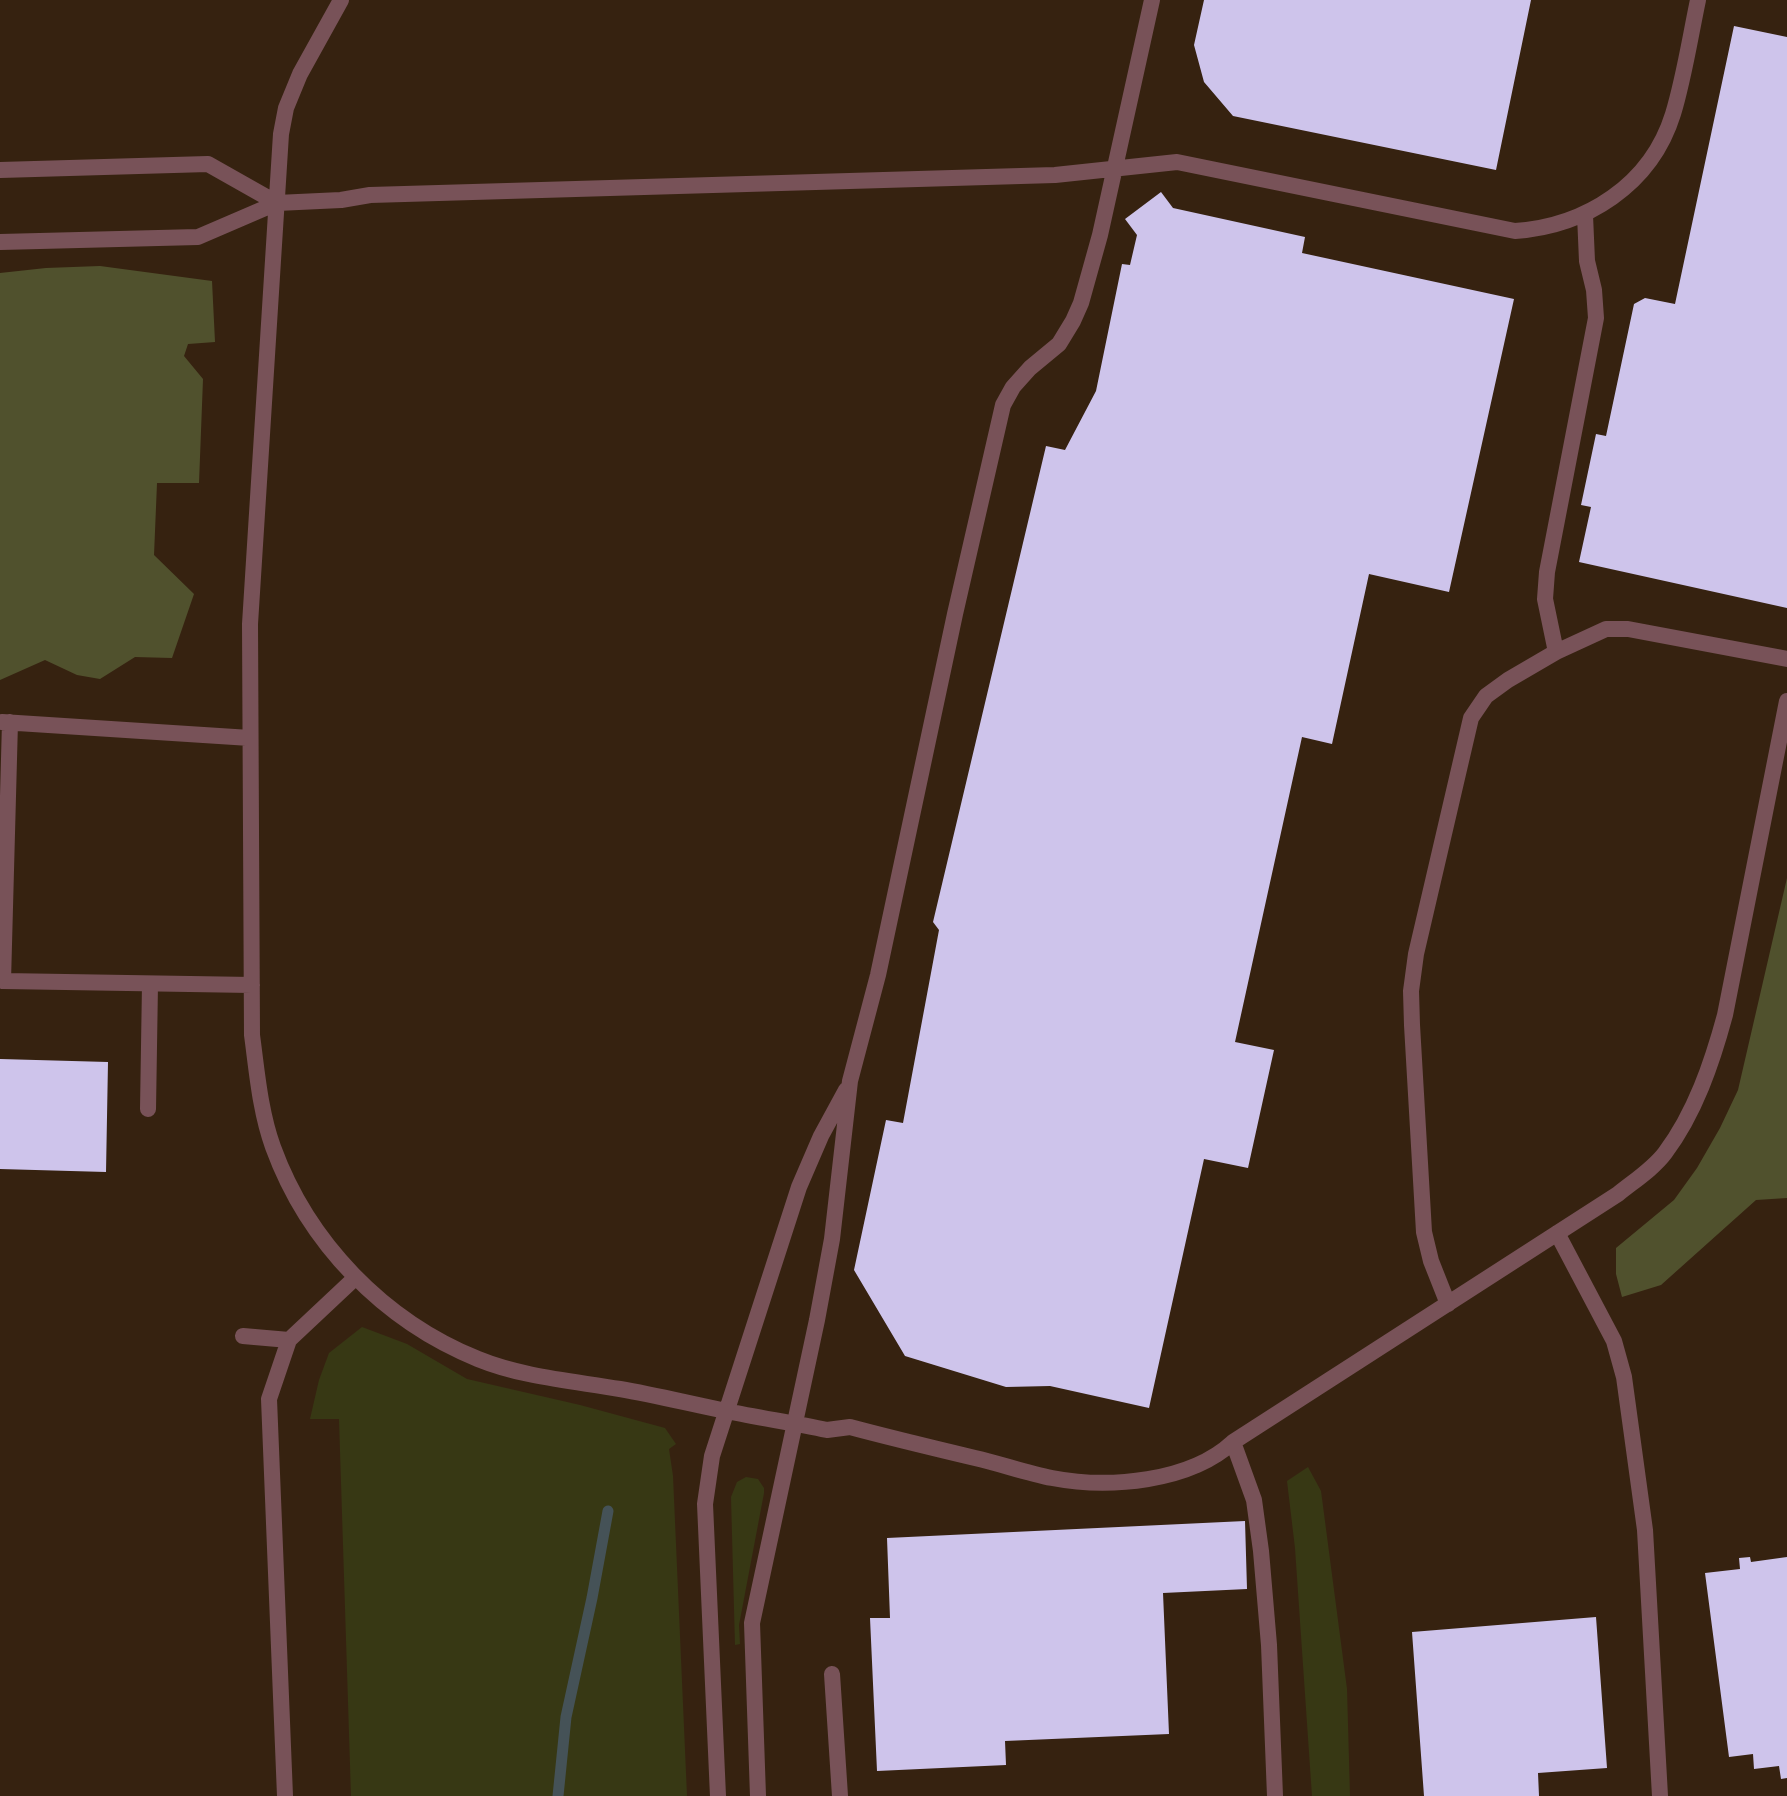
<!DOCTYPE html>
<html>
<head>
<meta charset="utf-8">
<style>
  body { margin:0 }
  canvas { display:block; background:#362210 }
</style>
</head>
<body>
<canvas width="1787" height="1796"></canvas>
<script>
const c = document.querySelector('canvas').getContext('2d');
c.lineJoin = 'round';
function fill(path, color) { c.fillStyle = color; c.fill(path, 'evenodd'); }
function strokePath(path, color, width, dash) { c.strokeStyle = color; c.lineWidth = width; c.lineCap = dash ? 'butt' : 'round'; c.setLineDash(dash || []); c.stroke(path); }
fill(new Path2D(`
  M362 1327 407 1344 467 1379 580 1405 665 1428 676 1444 669 1449 673 1476 687 1796H351L339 1419H310L319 1380 329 1353Z
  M1308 1467 1321 1491 1347 1689 1350 1796H1312L1295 1548 1287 1481Z
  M746 1477 758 1479 764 1488V1493L739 1625 740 1644 735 1645 731 1497 737 1482Z`), '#373814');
fill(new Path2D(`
  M100 266 212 281 215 342 188 344 184 356 203 379 199 483H157L154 555 194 594 172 658 135 657 100 679 77 675 45 660 0 680V273L46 268Z
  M1787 878V1198L1756 1200 1661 1285 1622 1297 1616 1274V1248L1674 1200 1697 1168 1720 1128 1738 1090Z`), '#50512d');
strokePath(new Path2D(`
  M558 1796 566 1717 592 1598 608 1511`), '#455257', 11);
fill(new Path2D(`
  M1204 0H1531L1496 170 1233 116 1204 82 1194 45Z
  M1734 26 1787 37V608L1579 562 1591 507 1581 505 1596 434 1606 436 1634 304 1645 298 1675 304Z
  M1161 192 1173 208 1305 237 1302 253 1514 299 1449 592 1369 574 1332 744 1302 737 1235 1042 1274 1050 1248 1168 1204 1159 1149 1408 1050 1386 1006 1387 905 1356 854 1270 886 1120 903 1123 939 930 933 922 1046 446 1065 450 1096 391 1122 264 1130 265 1137 235 1125 219Z
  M0 1059 108 1062 106 1172 0 1169Z
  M1245 1521 1247 1589 1163 1593 1169 1734 1005 1741 1006 1765 877 1771 870 1618H890L887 1538Z
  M1750 1557 1751 1562 1787 1557V1778L1781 1779 1779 1766 1754 1769 1753 1754 1729 1757 1705 1573 1740 1569 1739 1558Z
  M1596 1617 1607 1768 1538 1773 1539 1796H1424L1412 1632Z`), '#cec4eb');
strokePath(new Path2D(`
  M341 0 300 74 286 108 281 134 250 624 252 1035C257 1072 260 1111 273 1147 308 1243 384 1321 478 1359 522 1377 573 1381 620 1389 655 1395 691 1404 726 1411 760 1418 794 1423 827 1430L850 1427C891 1438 933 1448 975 1458 1001 1464 1027 1473 1052 1478 1109 1489 1190 1482 1233 1442L1618 1194C1634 1181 1653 1169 1665 1153 1695 1113 1712 1063 1725 1015L1787 701
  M0 170 208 164 277 203
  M0 242 198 237 277 203 341 200 370 195 1055 175 1177 162 1515 231C1586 226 1651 185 1673 114 1684 78 1690 38 1698 0
  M1556 652 1545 599 1547 572 1596 318 1594 290 1587 261 1585 215
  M2 722 250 738
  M10 722 3 981 252 985
  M148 1109 150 984
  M1557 1233 1614 1341 1624 1377 1645 1530 1660 1796
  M1448 1304 1431 1261 1424 1232 1412 1025 1411 991 1416 954 1471 718 1486 696 1508 680 1556 652 1606 629H1628L1787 659
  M243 1336 289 1340 269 1399 285 1796
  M289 1340 355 1278
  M1233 1442 1254 1500 1261 1551 1269 1645 1275 1796
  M832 1674 840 1796
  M718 1796 705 1504 712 1456 799 1187 821 1136 846 1090
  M758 1796 752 1623 817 1320 832 1239 850 1081 878 975 955 614 1003 405 1013 387 1030 368 1059 344 1073 321 1081 303 1100 235 1152 0`), '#785258', 16);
</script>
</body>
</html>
